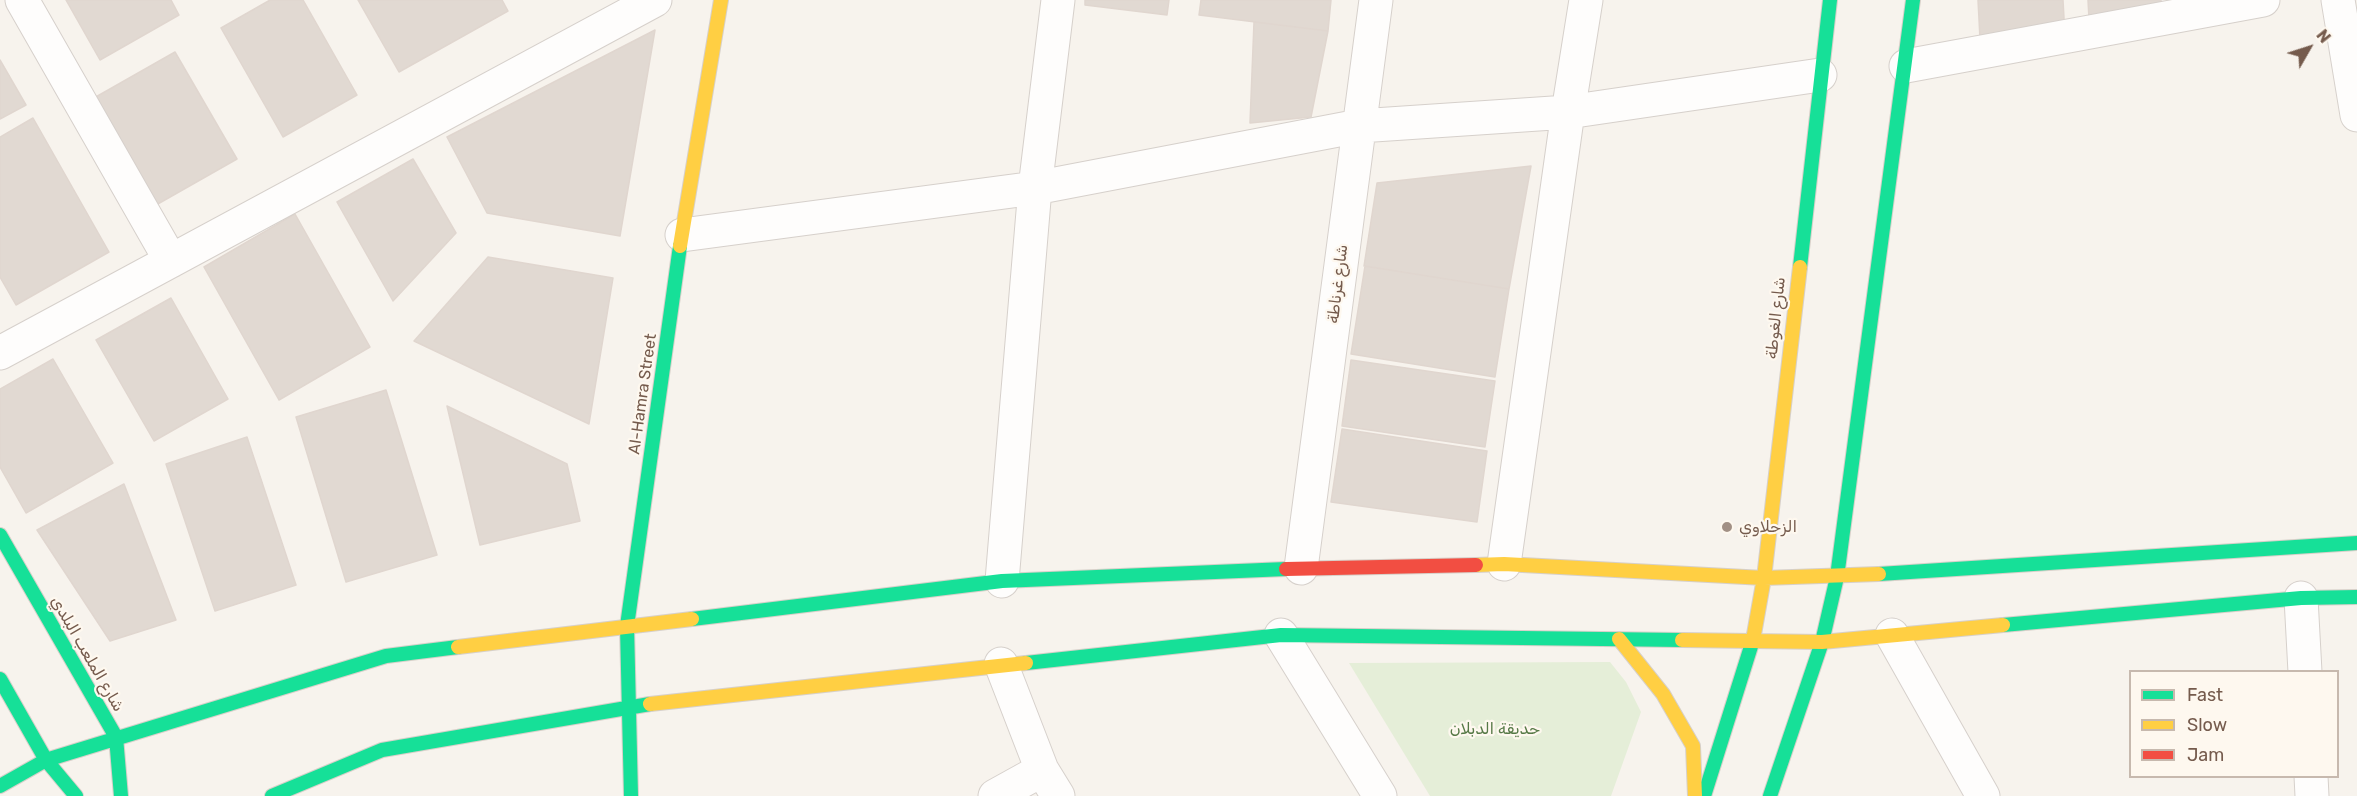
<!DOCTYPE html>
<html>
<head>
<meta charset="utf-8">
<style>
  body { margin:0 }
  #map { position:relative; width:2357px; height:796px; overflow:hidden; background:#f7f3ed; font-family:Rubik,sans-serif }
  canvas { display:block }
  .legend { position:absolute; left:2129px; top:670px; width:210px; height:108px; box-sizing:border-box; background:#fef8ef; border:2px solid #c7b9ae; margin:0; padding:8px 10px; list-style:none; font-size:18px; color:#755b4d }
  .legend li { display:flex; align-items:center; gap:12px; height:30px }
  .legend b { width:30px; border:2px solid #c7b9ae }
  .north { position:absolute; left:2279px; top:18px; width:60px; height:60px; -webkit-text-stroke:4px #fef8ef; paint-order:stroke; rotate:51deg; font-size:16px; font-weight:700; line-height:24px; text-align:center; color:#755b4d }
  .north::after { content:''; display:block; margin:auto; width:21px; height:27px; background:#755b4d; clip-path:polygon(50% 0,100% 100%,50% 72%,0 100%) }
</style>
</head>
<body>
<div id="map">
<canvas width="2357" height="796"></canvas>
<ul class="legend">
<li><b style="height:8px;background:#16e098"></b>Fast</li>
<li><b style="height:8px;background:#ffcf43"></b>Slow</li>
<li><b style="height:8px;background:#f24e42"></b>Jam</li>
</ul>
<div class="north">N</div>
</div>
<script>
const c = document.querySelector('canvas').getContext('2d');
c.lineJoin = 'round';
function fill(path, color) { c.fillStyle = color; c.fill(path, 'evenodd'); }
function strokePath(path, color, width, dash) { c.strokeStyle = color; c.lineWidth = width; c.lineCap = dash ? 'butt' : 'round'; c.setLineDash(dash || []); c.stroke(path); }
function write(font, color, halo, rows, align = 'center') {
  c.font = font + ' Rubik,Cairo,sans-serif'; c.lineWidth = 4.5; c.setLineDash([]); c.textBaseline = 'middle'; c.strokeStyle = halo; c.fillStyle = color; for (const [text, x, y, turn = 0] of rows) {
    c.save(); c.translate(x, y); c.rotate((+turn || 0) * Math.PI / 180); c.textAlign = isNaN(turn) ? turn : align; if (halo) c.strokeText(text, 0, 0); c.fillText(text, 0, 0); c.restore();
  }
}
fill(new Path2D(`
  M1610 662 1626 682 1641 712 1611 796H1430L1349 663Z`), '#e5eed8');
const building = new Path2D(`
  M66 0H171L179 15 100 60Z
  M270 0H303L357 95 283 137 221 28Z
  M358 0H502L508 11 399 72Z
  M1085 0H1169L1167 15 1085 5Z
  M1201 0H1331L1328 31 1199 15Z
  M1978 0H2063L2065 36 1980 39Z
  M2088 0H2161V16L2089 19Z
  M1254 22 1328 31 1311 117 1250 123Z
  M655 30 620 236 487 213 447 137Z
  M175 52 237 159 156 205 94 98Z
  M0 60 26 105 0 119Z
  M33 118 109 252 16 305 0 277V137Z
  M413 159 456 233 393 301 337 202Z
  M1531 166 1509 289 1364 266 1377 183Z
  M295 214 370 347 279 400 204 267Z
  M488 257 613 278 589 424 414 341Z
  M1365 266 1509 289 1495 377 1351 354Z
  M171 298 228 399 154 441 96 340Z
  M53 359 113 463 26 513 0 467V389Z
  M1351 360 1495 381 1485 447 1342 426Z
  M386 390 437 555 346 582 296 417Z
  M447 406 567 464 580 521 480 545Z
  M1342 429 1487 451 1477 522 1331 502Z
  M247 437 296 585 215 611 166 464Z
  M124 484 176 620 110 641 37 530Z`);
fill(building, '#e1d9d2');
strokePath(building, '#e0d6cf', 1.5);
const street = new Path2D(`
  M22 0 171 261
  M2338 0 2357 115
  M1906 66 2263 0
  M682 235 1035 188 1359 126 1568 112 1820 75
  M0 353 655 0
  M1504 564 1568 112 1586 0
  M1301 568 1376 0
  M1002 581 1035 188 1058 0
  M2301 598 2305 672
  M1281 635 1380 796
  M1892 635 1983 796
  M1001 664 1042 770 1058 796
  M2311 776 2312 796
  M995 796 1042 770`);
const fast = new Path2D(`
  M1800 267 1830 0
  M0 535 116 737 121 796
  M1879 574 2357 543
  M692 619 1002 581 1286 569
  M2003 625 2301 598 2357 597
  M1822 642 1837 577 1913 0
  M1026 663 1281 635 1682 640
  M0 679 46 760 76 796
  M0 786 46 760 386 656 458 647
  M272 796 382 750 650 704
  M631 796 627 626 680 246
  M1704 796 1753 640
  M1770 796 1822 642`);
const slow = new Path2D(`
  M680 246 721 0
  M1476 565 1504 564 1764 578 1879 574
  M1619 639 1663 694 1693 746 1695 796
  M1682 640 1822 642 2003 625
  M1753 640 1764 578 1800 267
  M458 647 692 619
  M650 704 1026 663`);
const jam = new Path2D(`
  M1286 569 1476 565`);
strokePath(street, '#d6d0cb', 35);
strokePath(fast, '#d7d0c9', 16);
strokePath(slow, '#d7d0c9', 16);
strokePath(jam, '#d7d0c9', 16);
strokePath(street, '#fefdfc', 33);
strokePath(fast, '#16e098', 14);
strokePath(slow, '#ffcf43', 14);
strokePath(jam, '#f24e42', 14);
for (const [x, y, r, color] of [
  [1727,527,6,"#a29085"]
]) { const dot = new Path2D(); dot.arc(x, y, r, 0, 2 * Math.PI); c.fillStyle = color; c.fill(dot); strokePath(dot, '#fef8ef', 2); }
write('16px', '#755b4d', '#fef8ef', [
  ["شارع غرناطة",1338,284,-83],
  ["شارع الغوطة",1776,318,-84],
  ["Al-Hamra Street",643,394,-82],
  ["شارع الملعب البلدي",87,654,60]
]);
write('16px', '#755b4d', '#fef8ef', [
  ["الزحلاوي",1739,527]
], 'left');
write('16px', '#567946', '#fef8ef', [
  ["حديقة الدبلان",1495,729]
]);
</script>
</body>
</html>
